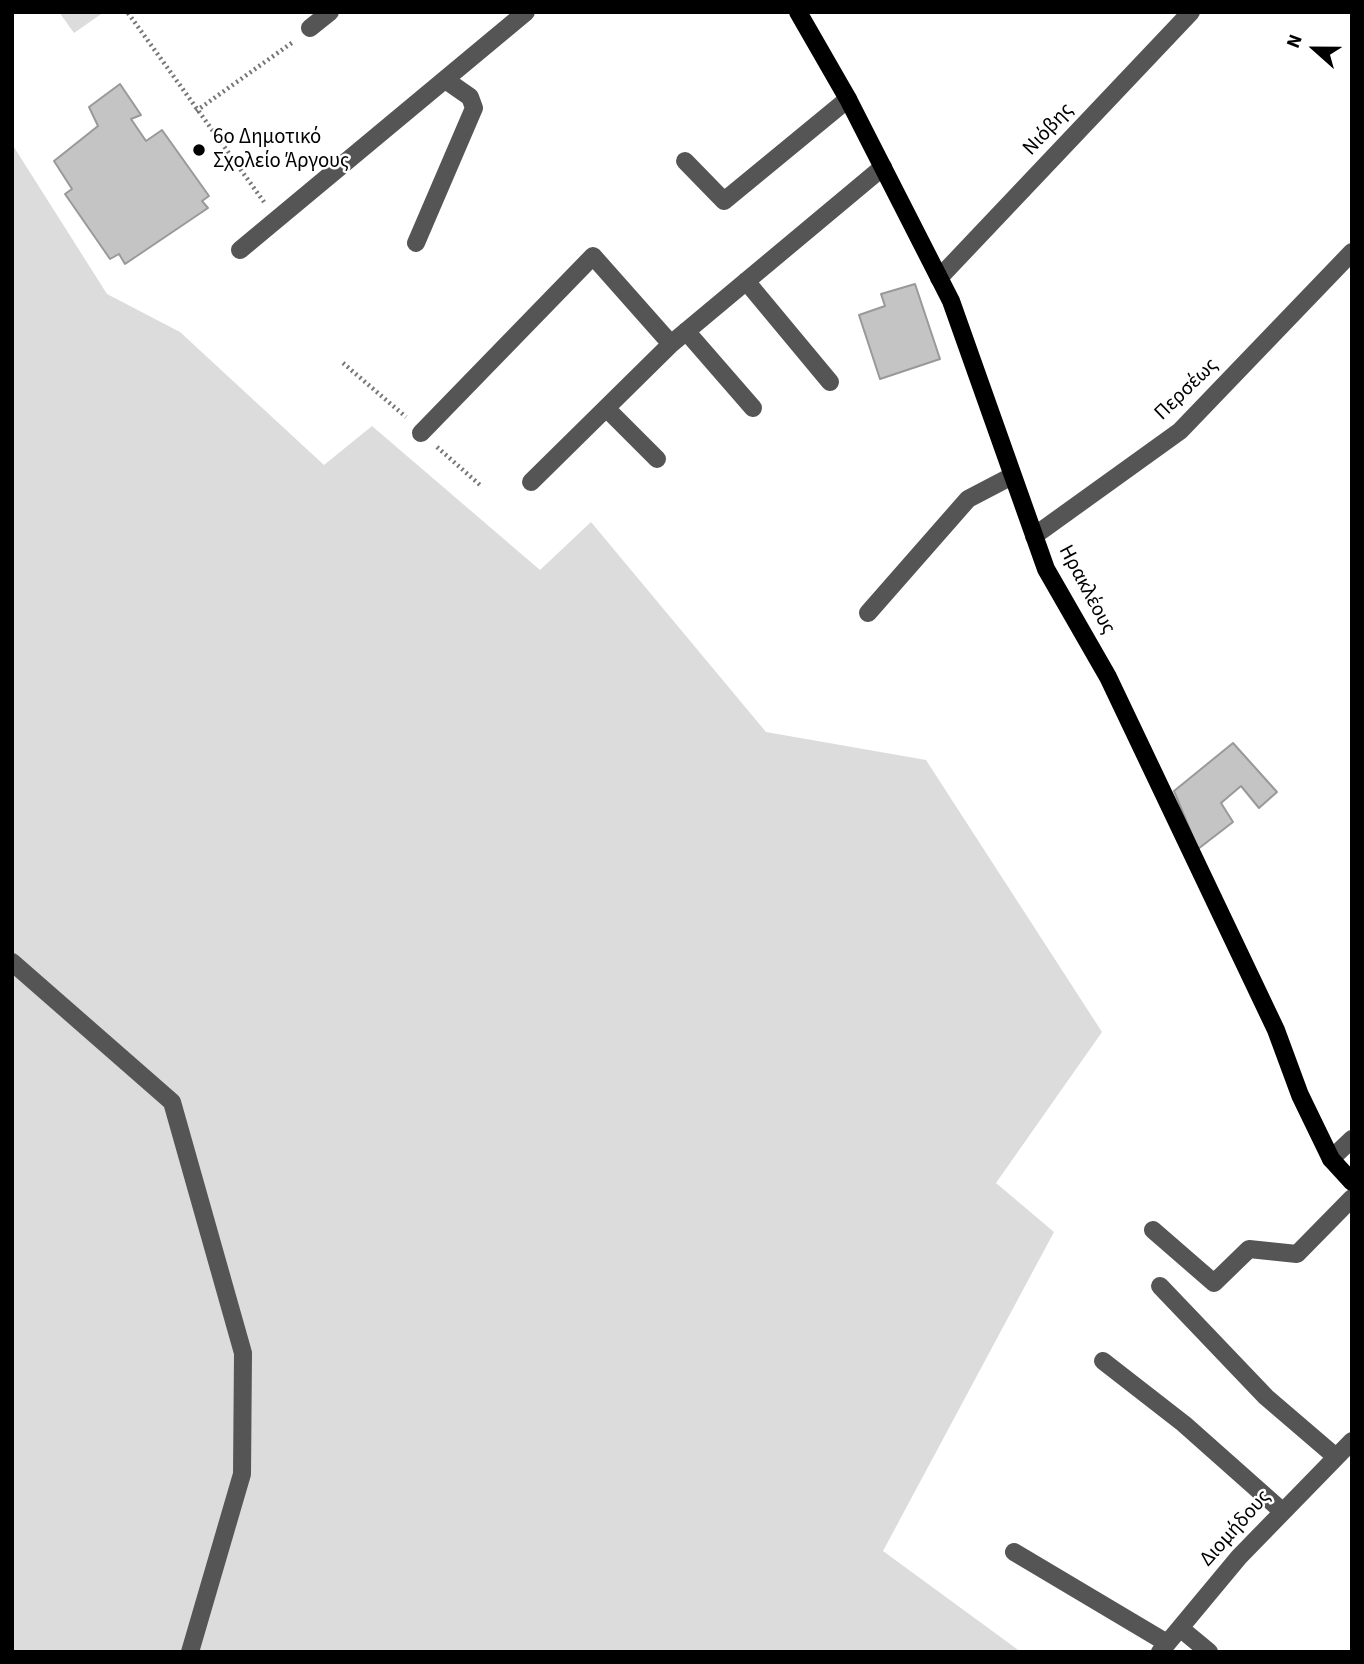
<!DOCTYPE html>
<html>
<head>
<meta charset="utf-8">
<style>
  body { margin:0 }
  #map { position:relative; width:1364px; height:1664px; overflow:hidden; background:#fff; font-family:"Source Sans 3",sans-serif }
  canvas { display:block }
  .frame { position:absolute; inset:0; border:14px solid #000; pointer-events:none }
  .north { position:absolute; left:1280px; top:14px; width:70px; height:70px; -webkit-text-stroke:5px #fff; paint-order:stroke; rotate:291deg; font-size:19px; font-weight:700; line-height:28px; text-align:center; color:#000 }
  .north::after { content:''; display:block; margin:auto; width:24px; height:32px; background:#000; clip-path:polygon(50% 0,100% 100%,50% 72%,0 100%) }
</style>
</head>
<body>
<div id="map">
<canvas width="1364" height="1664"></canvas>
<div class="frame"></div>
<div class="north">N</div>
</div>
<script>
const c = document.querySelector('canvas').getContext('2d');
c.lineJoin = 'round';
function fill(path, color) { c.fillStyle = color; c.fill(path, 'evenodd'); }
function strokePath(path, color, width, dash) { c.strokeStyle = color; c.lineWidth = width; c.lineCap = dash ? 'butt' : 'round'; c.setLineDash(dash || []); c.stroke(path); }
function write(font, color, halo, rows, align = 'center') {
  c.font = font + ' "Source Sans 3",sans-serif'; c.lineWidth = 5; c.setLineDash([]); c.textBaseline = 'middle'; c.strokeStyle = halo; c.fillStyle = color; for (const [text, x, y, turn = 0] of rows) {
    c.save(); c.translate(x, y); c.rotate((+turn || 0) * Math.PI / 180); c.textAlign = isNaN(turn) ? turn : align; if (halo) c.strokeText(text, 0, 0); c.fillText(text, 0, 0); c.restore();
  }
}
fill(new Path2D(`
  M59 12H104L74 33Z
  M12 144 107 294 180 332 324 465 372 426 540 570 591 522 766 732 926 760 1102 1032 996 1183 1054 1232 883 1551 1021 1652H12Z`), '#dcdcdc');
const building = new Path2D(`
  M120 84 141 115 131 119 146 141 162 130 209 196 202 201 208 208 125 264 119 254 110 259 65 194 72 189 54 161 98 126 89 107Z
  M915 284 940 359 880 379 859 315 885 306 881 294Z
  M1233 743 1277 792 1259 808 1241 786 1221 803 1233 822 1198 849 1174 791Z`);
fill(building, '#c4c4c4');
strokePath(building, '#999', 2);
strokePath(new Path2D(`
  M128 13 264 202
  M196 111 293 42
  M343 363 406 417
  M437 447 480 485`), '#777', 4.5, [2, 3.5]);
strokePath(new Path2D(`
  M310 28 330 12
  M685 161 724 201 848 99
  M416 243 474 108 470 97 447 81
  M240 250 526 12
  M939 278 1191 12
  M746 281 830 382
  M686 331 753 408
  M606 408 657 459
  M421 433 593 256 671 344
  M531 482 671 344 883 167
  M1034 536 1180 431 1352 252
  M868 613 968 499 1012 476
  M12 962 172 1102 243 1353 242 1474 190 1652
  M1331 1159 1352 1139
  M1153 1230 1214 1283 1249 1249 1297 1254 1352 1198
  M1160 1286 1266 1397 1336 1457
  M1103 1361 1184 1424 1282 1511
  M1014 1552 1167 1643
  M1180 1628 1209 1652
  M1160 1652 1239 1557 1352 1441`), '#555', 18);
strokePath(new Path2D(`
  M798 12 848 99 951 301 1046 569 1108 677 1276 1030 1300 1095 1331 1159 1352 1182`), '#000', 18);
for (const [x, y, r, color] of [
  [199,150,7,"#000"]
]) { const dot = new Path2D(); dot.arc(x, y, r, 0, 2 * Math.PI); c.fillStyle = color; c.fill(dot); strokePath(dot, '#fff', 2.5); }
write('21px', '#000', '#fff', [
  ["Νιόβης",1049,130,-47],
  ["Περσέως",1187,390,-44],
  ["Ηρακλέους",1086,590,62],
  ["Διομήδους",1236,1529,-48]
]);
write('21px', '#000', '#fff', [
  ["6ο Δημοτικό",213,138],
  ["Σχολείο Άργους",213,162]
], 'left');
</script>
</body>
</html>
